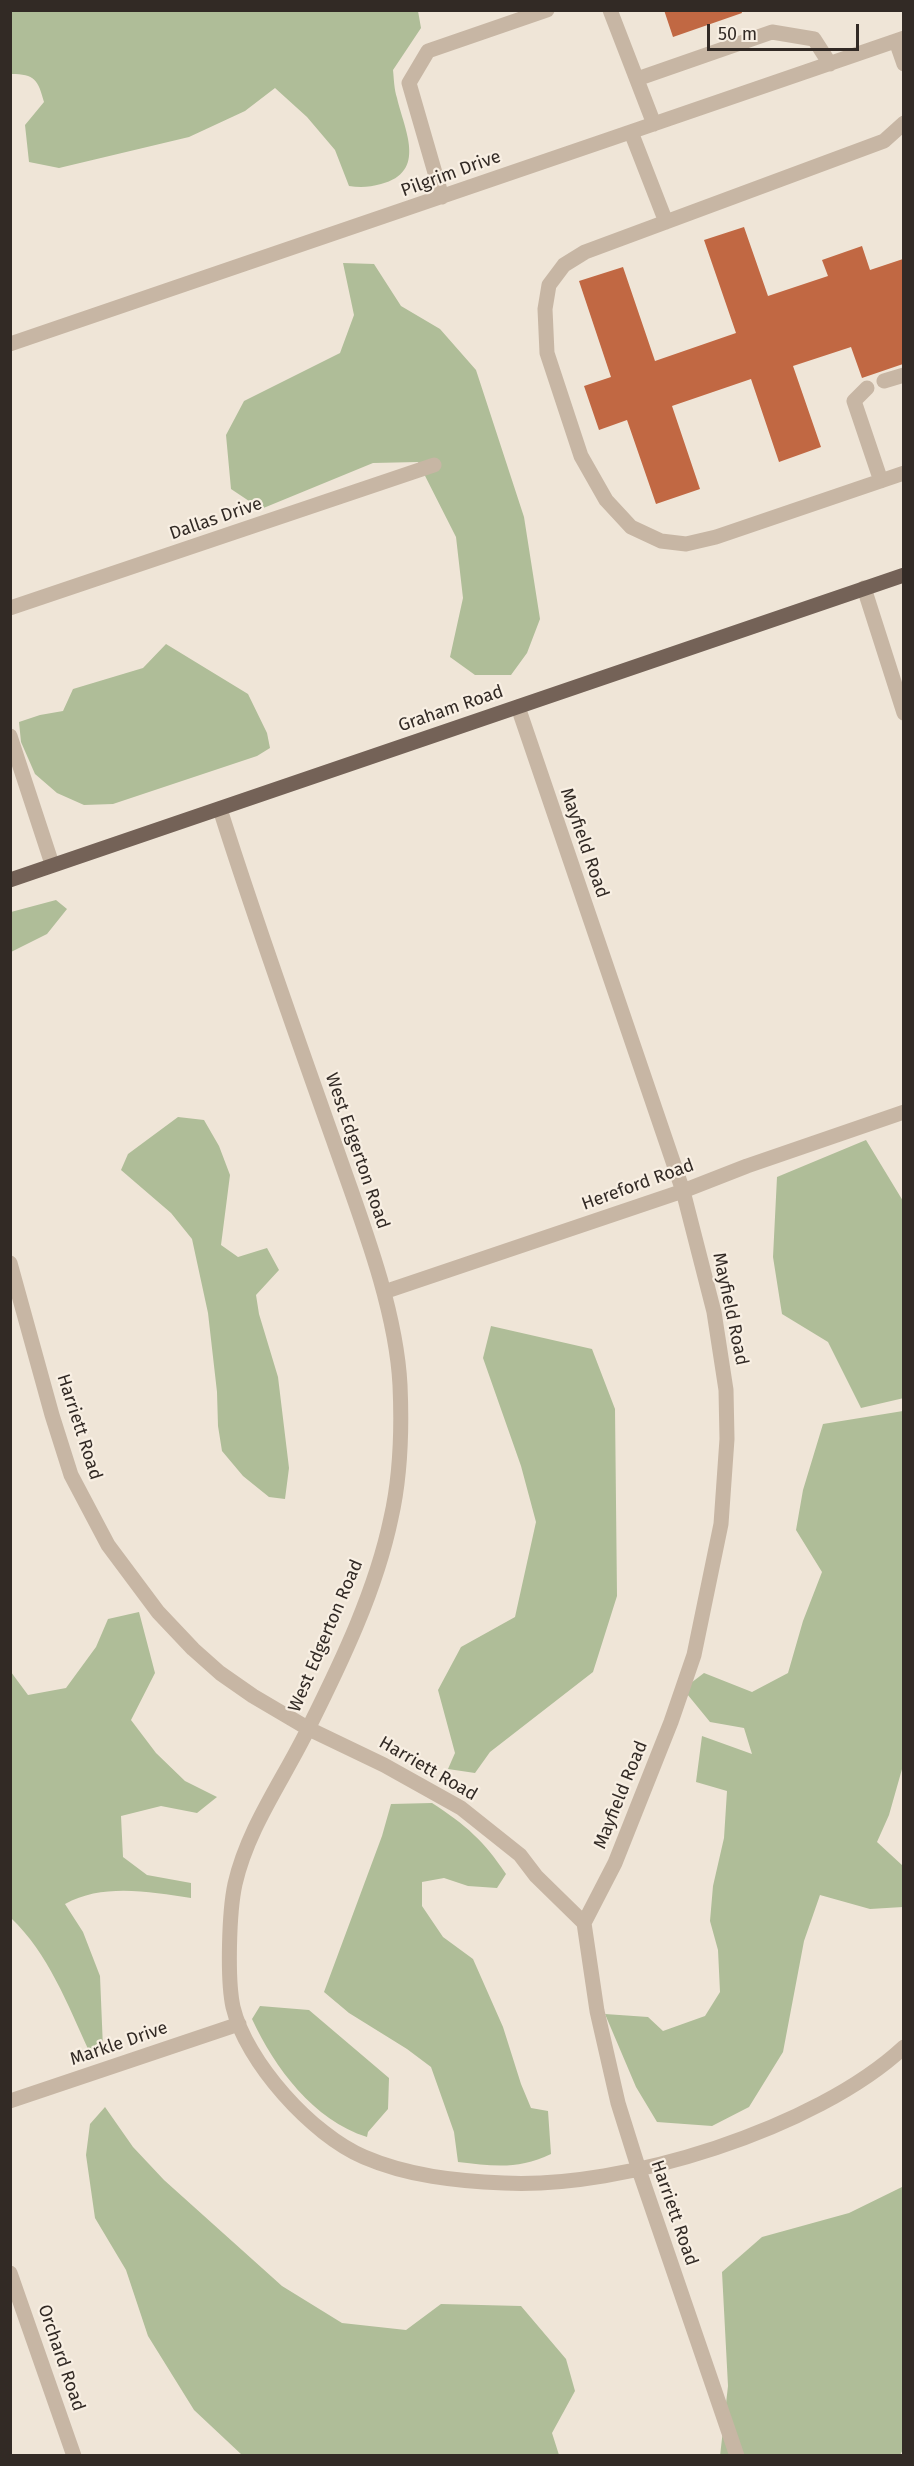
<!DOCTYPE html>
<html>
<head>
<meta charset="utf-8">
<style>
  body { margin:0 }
  #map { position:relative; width:914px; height:2466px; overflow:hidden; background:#efe5d7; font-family:"Fira Sans",sans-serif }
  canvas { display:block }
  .frame { position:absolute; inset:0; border:12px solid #322a25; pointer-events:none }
  .scale { position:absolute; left:707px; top:24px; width:152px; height:27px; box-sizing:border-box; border:3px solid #322a25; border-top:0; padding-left:8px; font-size:18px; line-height:21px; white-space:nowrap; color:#322a25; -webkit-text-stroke:4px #f8efe3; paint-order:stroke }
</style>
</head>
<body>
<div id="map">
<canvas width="914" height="2466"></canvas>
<div class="frame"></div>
<div class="scale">50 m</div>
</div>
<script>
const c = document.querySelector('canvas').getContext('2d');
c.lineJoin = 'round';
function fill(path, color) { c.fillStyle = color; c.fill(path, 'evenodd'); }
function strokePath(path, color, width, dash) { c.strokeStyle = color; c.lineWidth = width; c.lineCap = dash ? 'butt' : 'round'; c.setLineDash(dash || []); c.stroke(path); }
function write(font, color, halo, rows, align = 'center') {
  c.font = font + ' "Fira Sans",sans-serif'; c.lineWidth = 4.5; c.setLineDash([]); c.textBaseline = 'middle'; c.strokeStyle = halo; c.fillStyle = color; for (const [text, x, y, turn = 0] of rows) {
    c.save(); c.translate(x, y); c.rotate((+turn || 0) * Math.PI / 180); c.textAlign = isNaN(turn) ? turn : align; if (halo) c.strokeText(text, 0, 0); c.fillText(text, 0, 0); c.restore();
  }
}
fill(new Path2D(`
  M10 11H418L421 28 393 70C394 79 394 89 397 98 404 129 428 172 381 184 370 187 361 188 349 186L335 150 307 117 275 88 245 111 189 137 59 168 29 162 25 125 44 102C38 80 35 74 11 74Z
  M343 263 374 264 401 306 440 329 476 370 524 517 540 619 527 653 511 675H475L450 657 463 598 456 537 418 462 373 463 261 509 231 489 226 435 244 401 340 353 354 315Z
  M166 644 248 694 267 733 270 748 257 756 113 804 84 805 57 793 35 774 21 742 19 722 40 715 63 711 73 689 143 668Z
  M56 900 67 909 47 934 11 952V912Z
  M178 1117 204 1120 219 1146 230 1175 221 1245 238 1257 267 1248 279 1270 256 1295 259 1314 278 1377 289 1468 285 1499 269 1497 243 1476 222 1451 218 1426 217 1392 208 1313 192 1239 171 1213 121 1170 128 1154Z
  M866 1140 903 1201 904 1398 861 1408 828 1342 782 1314 773 1257 777 1177Z
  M491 1326 592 1349 615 1409 617 1596 593 1672 490 1752 475 1773 448 1769 455 1753 438 1690 461 1647 515 1617 536 1522 521 1466 483 1358Z
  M903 1411 904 1762 889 1815 877 1842 903 1866V1907L870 1909 820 1895 804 1941 783 2052 749 2107 712 2126 657 2122 636 2087 605 2014 648 2017 663 2031 705 2016 720 1992 718 1950 710 1921 713 1886 724 1838 727 1791 696 1782 702 1736 752 1754 744 1728 710 1722 683 1689 704 1673 752 1692 788 1673 803 1621 822 1572 796 1530 803 1490 823 1424Z
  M139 1612 155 1673 131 1720 156 1753 185 1781 217 1797 197 1813 161 1806 121 1816 123 1857 147 1875 191 1883V1898C150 1892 103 1883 65 1904L83 1932 100 1976 103 2048 89 2051C68 2005 48 1953 11 1918V1672L28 1695 66 1688 96 1647 108 1619Z
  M432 1803C466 1825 484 1841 506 1874L497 1888 468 1886 444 1878 422 1882V1906L443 1937 473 1959 503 2027 521 2084 531 2108 548 2111 551 2154C518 2170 493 2166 458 2162L454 2132 431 2067 407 2049 349 2013 324 1992 382 1836 391 1804Z
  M260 2006 309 2010 389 2078 388 2109 368 2132 367 2137C313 2120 275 2068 252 2019Z
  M105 2107 133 2147 164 2180 282 2286 342 2323 406 2330 441 2304 521 2306 566 2359 575 2391 552 2433 559 2455H242L194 2410 148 2336 126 2270 95 2218 86 2155 90 2124Z
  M903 2157 904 2448 900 2455 720 2456 728 2386 722 2272 762 2237 849 2213 902 2187Z`), '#afbd98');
fill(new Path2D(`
  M664 10H741L742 13 673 37Z
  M744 227 768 296 828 276 822 260 862 246 870 270 903 259V364L862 378 851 347 793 366 821 447 779 462 751 379 672 406 700 489 656 504 627 420 599 430 584 386 611 377 579 281 623 267 655 361 736 333 704 240Z`), '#c16843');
strokePath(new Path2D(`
  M610 10 654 124
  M896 41 904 64
  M637 79 772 32 814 39 830 64
  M904 123 884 141 585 252 564 265 549 285 545 309 547 353 581 456 606 500 631 527 661 541 686 544 716 537 904 473
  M631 132 666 222
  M442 197 409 83 428 51 547 10
  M10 344C309 243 606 140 904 38
  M884 381 904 375
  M867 388 854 401 881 481
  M864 588 904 713
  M10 608 434 465
  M518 707 683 1191 714 1312 726 1390 727 1439 721 1524 694 1655 671 1722 615 1863 584 1923
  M10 736 52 864
  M220 809C255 920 294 1029 333 1139 359 1214 396 1306 400 1385 402 1429 401 1474 391 1518 376 1590 342 1661 309 1727 284 1779 248 1827 235 1884 229 1912 227 1979 233 2007 246 2062 312 2135 364 2157 408 2176 456 2181 504 2183 623 2189 816 2129 904 2047
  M10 1263 52 1415 71 1475 108 1545 158 1612 193 1649 220 1673 253 1696 309 1729 384 1765 461 1808 520 1855 536 1876 584 1923 597 2011 618 2103 639 2170 737 2456
  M384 1292 683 1191 747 1166 904 1112
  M10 2101 239 2024
  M10 2273 74 2456`), '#c7b6a4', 15);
strokePath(new Path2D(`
  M10 880 904 575`), '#746257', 15);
write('18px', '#322a25', '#f8efe3', [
  ["Pilgrim Drive",451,174,-20],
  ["Dallas Drive",216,519,-19],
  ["Graham Road",451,709,-19],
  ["Mayfield Road",584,843,71],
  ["West Edgerton Road",357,1151,71],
  ["Hereford Road",638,1185,-20],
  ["Mayfield Road",730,1309,78],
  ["Harriett Road",79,1427,72],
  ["West Edgerton Road",326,1636,-67],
  ["Harriett Road",428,1769,30],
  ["Mayfield Road",621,1795,-68],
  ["Markle Drive",119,2044,-19],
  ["Harriett Road",674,2213,71],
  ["Orchard Road",61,2358,71]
]);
</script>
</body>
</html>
